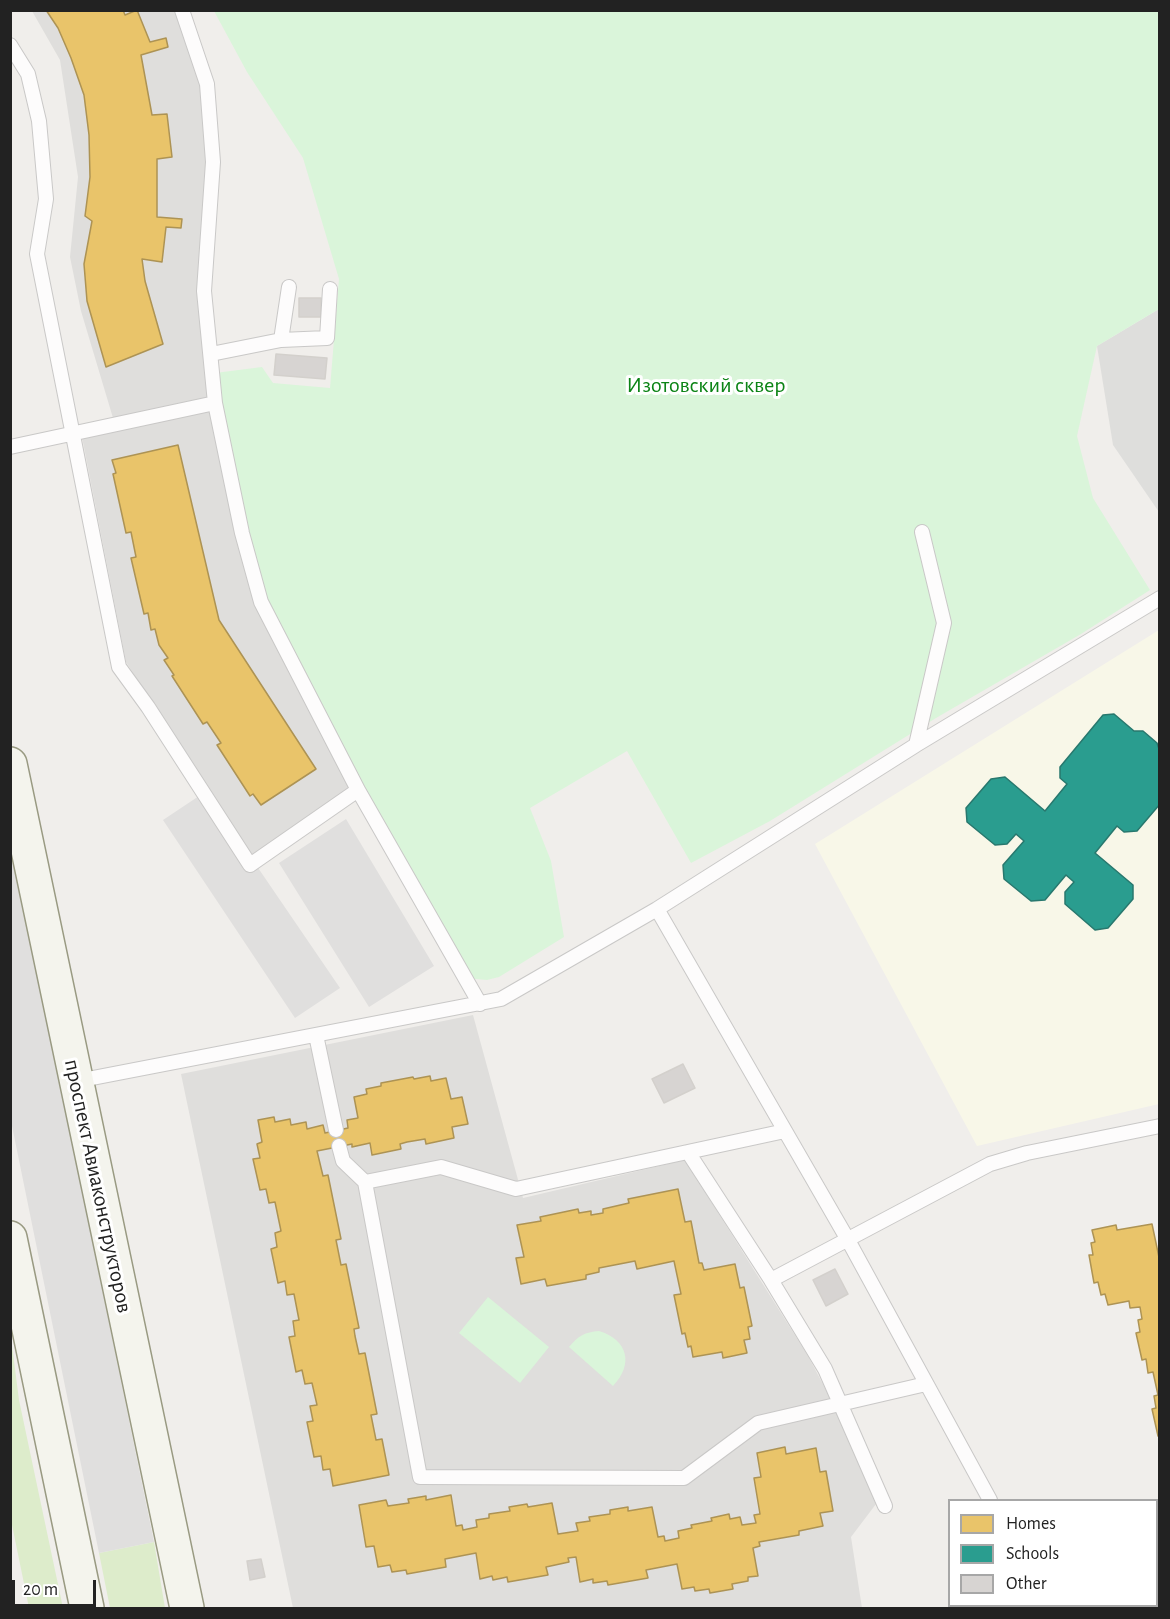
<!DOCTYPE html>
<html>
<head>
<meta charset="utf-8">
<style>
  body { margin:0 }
  #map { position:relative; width:1170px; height:1619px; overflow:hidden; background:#f0eeeb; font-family:"Alegreya Sans",sans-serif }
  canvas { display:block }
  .frame { position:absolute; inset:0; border:12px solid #222; pointer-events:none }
  .legend { position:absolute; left:948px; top:1499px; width:210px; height:108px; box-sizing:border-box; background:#fff; border:2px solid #a7a7a7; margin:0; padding:8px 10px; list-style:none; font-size:18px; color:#222 }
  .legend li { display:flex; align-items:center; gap:12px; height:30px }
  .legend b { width:30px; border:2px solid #a7a7a7 }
  .scale { position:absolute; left:12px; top:1580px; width:84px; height:27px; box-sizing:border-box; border:3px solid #222; border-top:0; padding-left:8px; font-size:18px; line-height:21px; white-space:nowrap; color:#222; -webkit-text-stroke:4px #fff; paint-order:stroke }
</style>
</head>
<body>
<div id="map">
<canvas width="1170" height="1619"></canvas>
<div class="frame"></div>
<ul class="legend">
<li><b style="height:16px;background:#e9c46a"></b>Homes</li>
<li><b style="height:16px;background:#2a9d8f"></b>Schools</li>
<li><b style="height:16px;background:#d7d4d2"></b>Other</li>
</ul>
<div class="scale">20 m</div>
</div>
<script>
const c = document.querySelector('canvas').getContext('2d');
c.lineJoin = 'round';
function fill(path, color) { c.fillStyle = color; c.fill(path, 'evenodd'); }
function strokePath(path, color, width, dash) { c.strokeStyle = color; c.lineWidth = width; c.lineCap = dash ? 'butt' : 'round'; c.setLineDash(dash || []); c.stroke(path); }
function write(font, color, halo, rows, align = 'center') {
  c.font = font + ' "Alegreya Sans",sans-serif'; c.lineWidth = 6; c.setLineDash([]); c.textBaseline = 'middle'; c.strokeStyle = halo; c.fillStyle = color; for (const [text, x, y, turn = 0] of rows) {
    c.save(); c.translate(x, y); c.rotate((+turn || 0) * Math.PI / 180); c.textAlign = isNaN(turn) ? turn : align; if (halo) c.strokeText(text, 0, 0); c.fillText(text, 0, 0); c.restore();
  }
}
fill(new Path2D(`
  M32 11H182L205 79 213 162 204 291 215 372 360 790 252 859 126 662 82 437 116 428 81 311 70 257 78 177 60 60Z
  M473 1015 523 1198 685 1160 808 1356 841 1418 876 1504 851 1537 862 1608H293L181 1074Z`), '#dfdedc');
fill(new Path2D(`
  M1159 630V1104L977 1146 815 844Z`), '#f8f7e8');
fill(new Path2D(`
  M1159 309V512L1113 445 1097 346Z`), '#dededc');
fill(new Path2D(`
  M10 1330 19 1400 63 1608H29L11 1520Z
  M154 1542 165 1608H110L99 1553Z`), '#ddeccb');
fill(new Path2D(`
  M214 11H1159V309L1097 346 1077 436 1093 498 1150 590 1081 634 936 718 770 821 691 863 627 751 530 808 551 861 564 937 499 977 487 980 465 978 261 602 215 373 262 367 273 383 330 388 339 279 303 158 247 72Z
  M488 1297 549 1347 520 1383 459 1333Z
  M599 1331C628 1340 634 1364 613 1386L569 1347C578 1336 585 1332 599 1331Z`), '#daf5da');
fill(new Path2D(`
  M208 790 252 859 340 988 295 1018 163 820Z
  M346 819 434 966 369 1007 279 863Z
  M10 840 154 1542 99 1553 11 1121Z`), '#e0dfde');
const homes = new Path2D(`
  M46 10H123L125 15 137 10 150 42 166 38 168 47 141 55 152 115 167 114 172 157 157 159V217L182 219 181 228 166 227 162 262 142 259 145 281 163 344 106 367 87 301 84 264 92 221 85 216 90 177 89 135 84 95 71 58 58 28Z
  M178 445 219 620 316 769 261 805 253 794 250 796 217 745 221 743 207 722 203 724 172 676 174 675 164 660 168 658 159 645 155 629 151 630 148 613 144 614 131 558 136 557 131 532 126 533 113 474 116 473 112 460Z
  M430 1076 431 1081 446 1078 451 1099 462 1097 468 1124 452 1127 454 1138 426 1144 425 1139 407 1142 400 1144 401 1149 372 1155 370 1143 352 1147V1144L317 1151 323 1176 328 1175 341 1239 336 1240 341 1265 346 1264 359 1328 354 1329 355 1336 359 1354 365 1353 377 1414 371 1415 376 1440 382 1439 389 1475 333 1486 330 1469 323 1470 321 1456 314 1457 307 1422 313 1421 310 1406 317 1405 312 1383 305 1384 302 1370 296 1372 289 1337 295 1336 293 1321 299 1320 294 1294 287 1295 285 1281 278 1283 271 1249 277 1247 275 1233 281 1231 275 1202 269 1203 266 1189 260 1190 253 1159 260 1158 257 1144 262 1142 258 1120 274 1117 275 1122 290 1119 291 1125 306 1122 307 1129 323 1125 325 1133 348 1128 347 1120 358 1118 354 1097 367 1094 366 1089 381 1086V1083L413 1077 414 1079Z
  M678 1189 685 1222 691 1221 699 1263H702L704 1270 735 1264 740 1288 744 1287 752 1326 748 1327 750 1339 744 1340 747 1353 723 1358 722 1352 693 1357 691 1346 688 1347 685 1333 682 1334 674 1295 681 1294 674 1261 637 1269 635 1261 599 1268V1272L586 1275V1279L547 1286 545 1279 521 1284 516 1258 524 1257 517 1225 541 1221 540 1217 578 1209 579 1213 591 1211V1215L603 1213V1209L629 1203 628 1199Z
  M1152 1224 1160 1262V1436H1158L1152 1409 1156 1408 1154 1396 1158 1395 1153 1372 1148 1373 1146 1359 1142 1360 1136 1333 1140 1332 1138 1320 1142 1319 1140 1307 1130 1308 1129 1301 1108 1305 1105 1294 1101 1295 1098 1282 1094 1283 1089 1255H1093L1091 1243 1095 1242 1092 1230 1116 1225 1117 1230Z
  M785 1447 786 1454 816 1448 820 1472 826 1471 833 1511 820 1513 823 1526 799 1531V1535L759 1542 760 1546 753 1548 758 1576 748 1577V1581L732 1584 733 1589 710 1593 709 1589 695 1591 694 1587 682 1589 677 1564 646 1570 648 1578 608 1585 607 1581 593 1583V1579L580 1582 576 1557 568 1558 569 1562 546 1567 548 1575 508 1582 507 1577 493 1580 492 1576 480 1579 476 1553 445 1559 446 1567 407 1574 406 1570 392 1572 390 1565 378 1567 374 1546 366 1547 359 1505 386 1500 388 1506 409 1503 408 1499 426 1496V1500L451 1495 456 1526 462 1525 463 1530 477 1527 476 1520 489 1518V1514L510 1511 509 1507 527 1504 528 1507 552 1503 558 1534 578 1531 576 1523 590 1521 589 1517 610 1514V1510L628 1507V1511L652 1507 658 1537 664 1536 665 1541 679 1538 678 1531 692 1528 691 1525 712 1521 711 1518 729 1514 730 1519 740 1517 742 1525 756 1523 754 1515 760 1514 754 1478 761 1477 757 1453Z`);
fill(homes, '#e9c46a');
strokePath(homes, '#ad9354', 1.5);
const schools = new Path2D(`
  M1114 714 1134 731H1143L1157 743 1160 752V804L1137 831 1124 832 1117 826 1095 853 1133 885V899L1108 928 1095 930 1065 904V892L1074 882 1066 875 1045 900 1031 901 1004 879 1003 865 1024 841 1016 834 1007 844 995 845 967 822 966 808 991 779 1005 777 1045 811 1067 784 1060 778V767L1103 715Z`);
fill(schools, '#2a9d8f');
strokePath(schools, '#28786e', 1.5);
const building = new Path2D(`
  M299 298H321V317H299Z
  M276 354 327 358 325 379 274 375Z
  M683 1064 695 1088 664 1103 652 1079Z
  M835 1269 848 1294 826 1306 813 1280Z
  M261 1559 265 1577 250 1580 247 1561Z`);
fill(building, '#d7d4d2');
strokePath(building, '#d3d0cc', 1.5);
const lane = new Path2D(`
  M182 10 207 84 213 162 204 291 215 403 242 533 261 602 358 790 480 1004
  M10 45 28 74 39 121 46 199 37 254 119 667 148 707 250 865 358 790
  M281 340 289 287
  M211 354 281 340 327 338 330 289
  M10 447 215 403
  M916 745 944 623 922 532
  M657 909 848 1240 990 1500
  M316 1035 336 1130
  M77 1081 501 999 657 909 916 745 1160 598
  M785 1131 516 1189 441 1167 365 1182 420 1477 684 1478 758 1423 926 1384
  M339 1146 343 1161 365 1182
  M688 1152 771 1280 825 1369 885 1506
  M771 1280 990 1164 1027 1153 1160 1126
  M1041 1606V1608`);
const secondary = new Path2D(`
  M10 764 187 1608
  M10 1238 87 1608`);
strokePath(lane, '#c9c8c7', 16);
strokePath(secondary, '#999a82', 36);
strokePath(lane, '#fdfcfc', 14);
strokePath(secondary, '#f4f4ed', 33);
write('22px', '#0c8416', '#fff', [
  ["Изотовский сквер",706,385]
]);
write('22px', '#222', '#fff', [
  ["проспект Авиаконструкторов",98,1186,78]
]);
</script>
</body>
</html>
